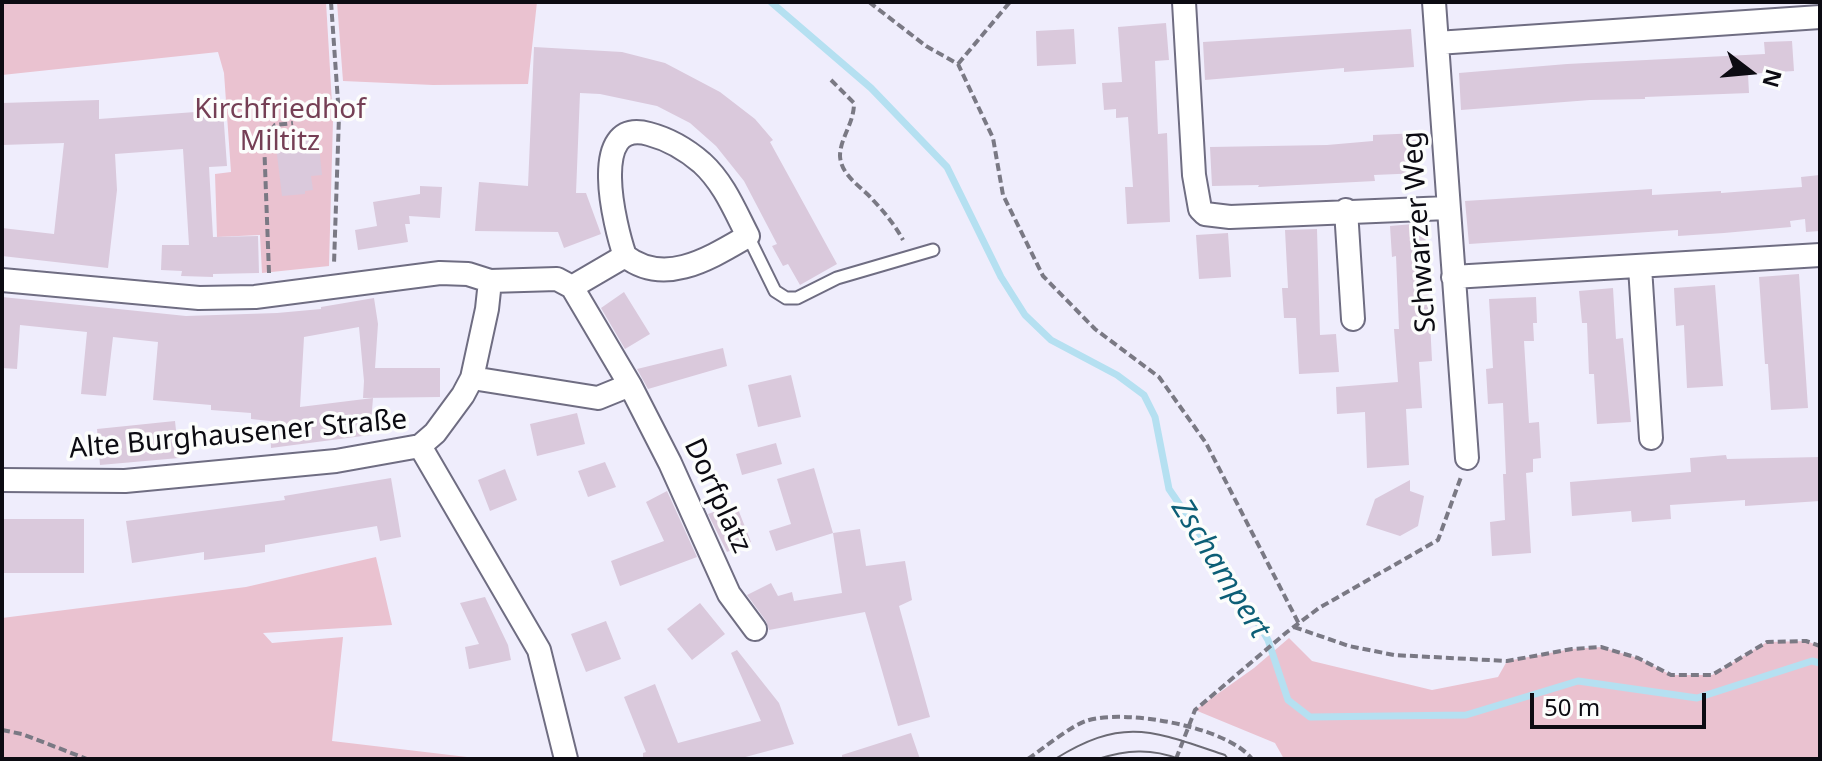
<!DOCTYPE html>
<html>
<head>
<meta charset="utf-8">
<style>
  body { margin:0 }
  #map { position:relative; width:1822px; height:761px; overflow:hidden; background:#efedfc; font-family:"Noto Sans",sans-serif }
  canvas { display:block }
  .frame { position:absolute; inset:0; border:4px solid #0c0b12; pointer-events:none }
  .north { position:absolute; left:1710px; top:32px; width:80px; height:80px; -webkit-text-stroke:6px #fcfdfc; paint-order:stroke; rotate:106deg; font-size:22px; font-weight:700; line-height:32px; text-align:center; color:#0c0b12 }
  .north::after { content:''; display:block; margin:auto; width:28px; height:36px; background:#0c0b12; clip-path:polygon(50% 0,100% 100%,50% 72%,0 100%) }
  .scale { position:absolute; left:1530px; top:693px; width:176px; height:36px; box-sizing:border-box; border:4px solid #0c0b12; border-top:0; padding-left:10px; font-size:24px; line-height:28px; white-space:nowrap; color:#0c0b12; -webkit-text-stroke:6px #fcfdfc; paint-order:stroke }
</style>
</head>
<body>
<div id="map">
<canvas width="1822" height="761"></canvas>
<div class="frame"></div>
<div class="north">N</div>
<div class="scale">50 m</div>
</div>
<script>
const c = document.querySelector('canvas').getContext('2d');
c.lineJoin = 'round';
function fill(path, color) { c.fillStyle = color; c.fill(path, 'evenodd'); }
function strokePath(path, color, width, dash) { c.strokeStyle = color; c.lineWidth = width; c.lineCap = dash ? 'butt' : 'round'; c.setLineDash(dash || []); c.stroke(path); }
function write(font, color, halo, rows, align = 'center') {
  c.font = font + ' "Noto Sans",sans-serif'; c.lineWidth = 7; c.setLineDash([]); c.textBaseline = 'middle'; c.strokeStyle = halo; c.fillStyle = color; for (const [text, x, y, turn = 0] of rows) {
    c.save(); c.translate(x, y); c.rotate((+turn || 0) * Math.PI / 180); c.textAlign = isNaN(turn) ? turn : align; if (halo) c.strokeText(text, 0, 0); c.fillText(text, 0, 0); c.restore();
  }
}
fill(new Path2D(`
  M2 2H326L333 120 329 266 262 273 260 235 217 237 215 174 231 172 224 73 218 52 2 75Z
  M337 2H537L528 84 433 85 343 81Z
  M376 557 392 625 263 633 272 643 343 637 332 741 484 759H2V618L246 587Z
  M1289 638 1312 661 1432 690 1498 677 1507 661 1571 649 1601 647 1638 658 1671 675H1712L1767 642 1806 641 1820 646V759H1284L1275 743 1195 710 1254 668Z`), '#eac2d0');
strokePath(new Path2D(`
  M771 2 871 88 947 167 1001 277 1025 315 1051 340 1117 375 1144 395 1155 417 1169 489 1242 596 1268 640 1288 700 1310 717 1466 715 1578 681 1697 698 1812 661 1820 663`), '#b5e0f1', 7);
fill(new Path2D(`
  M1166 23 1169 60 1155 61 1158 134 1167 133 1170 222 1127 224 1125 187H1133L1128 117 1116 118V109L1104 110 1102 83 1122 82 1118 27Z
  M1074 29 1076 64 1037 66 1036 31Z
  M1411 29 1414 67 1344 72V68L1205 80 1203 42Z
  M1792 41 1794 71 1748 74 1749 93 1645 97V99L1590 100 1461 110 1459 73 1567 64 1765 54 1764 42Z
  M534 47 622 52 665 63 720 92 755 119 773 140 770 142 837 264 800 285 788 264 783 266 772 246 777 244 744 181 716 146 690 123 657 106 600 94 580 93 576 193H586L601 234 564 248 558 232 475 231 479 182 528 186Z
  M99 100V119L223 110 227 166 209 167 213 237 258 236 259 273 213 274V277L181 276 182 271 161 270 162 245H189L183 149 115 154 117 190 108 268 2 256V228L54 234 64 143 2 145V103Z
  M301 133 302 139 318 137 322 175 311 176 313 190 305 191V194L282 196 275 138Z
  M1420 133 1421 173 1374 175 1375 181 1258 187 1259 185 1212 186 1210 147 1327 145 1373 141V135Z
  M1820 175V231L1806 232 1805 219 1790 221 1791 227 1724 233 1678 236V230L1469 244 1465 201 1652 189V195L1721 191V193L1802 187 1801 177Z
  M420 186 442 187 440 218 409 216 410 224H405L408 242 358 250 355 230 377 226 373 202 420 194Z
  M1425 223 1432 361 1419 362 1422 408 1406 409 1409 465 1367 468 1365 412 1337 414 1336 387 1398 382 1394 329H1399L1396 256 1392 257 1390 226Z
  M1317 229 1320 335 1336 334 1339 372 1299 374 1296 318H1284L1282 288H1288L1285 230Z
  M1228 233 1231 277 1199 279 1196 235Z
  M1799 274 1808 408 1771 410 1768 364H1765L1759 277Z
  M1715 285 1723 386 1687 388 1684 325 1676 326 1674 288Z
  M1613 288 1616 339 1623 338 1631 422 1597 424 1594 374H1589L1587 323H1582L1579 291Z
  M624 292 650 334 625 349 601 308Z
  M2 297 186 316 277 313 321 309V307L374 298 378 324 375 368H440V397L363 398 364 381 359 327 304 337 300 407 373 398 370 435 271 448 270 421 251 419V413L211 410V405L153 400 158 342 113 337 106 396 81 394 87 332 20 325 17 369 2 368Z
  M1536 297 1537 323H1533L1534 341H1524L1529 423 1539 422 1541 458 1533 459V472L1526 473 1531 553 1492 556 1490 522 1505 520 1503 474H1506L1503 403 1488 404 1486 369 1493 368 1489 299Z
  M723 348 727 366 648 389 637 369Z
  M791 375 801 417 758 427 748 385Z
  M577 413 585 444 537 456 530 424Z
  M175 421 179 458 100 465 97 429Z
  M776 443 782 464 742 475 736 454Z
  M1726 455 1727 459 1820 457V501L1745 506V500L1670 505 1671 519 1632 522 1631 511 1572 516 1570 482 1691 472 1690 458Z
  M605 462 616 487 588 497 578 471Z
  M814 468 833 533 776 551 769 531 791 524 777 479Z
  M505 469 517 500 490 511 478 480Z
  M391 478 401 537 380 541 377 526 265 545V552L204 560V552L132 563 126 521 285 500 284 496Z
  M1410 480V491L1424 496 1418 526 1400 536 1366 525 1375 499Z
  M667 491 697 557 620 586 611 561 664 541 646 502Z
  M736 504 751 542 727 552 708 514Z
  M2 519H84V573H2Z
  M860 529 866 566 905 561 912 600 899 606 930 717 898 726 865 612 769 630 766 621 747 595 771 583 778 596 792 592 794 601 842 593 833 533Z
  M485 597 508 645 511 660 469 669 465 647 479 644 460 603Z
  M700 603 725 634 692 660 667 629Z
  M606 621 621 659 586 672 571 634Z
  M737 650 779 703 794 744 738 759H643V753L646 752 624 697 655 684 678 743 761 721 731 653Z
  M911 733 920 759H842V755Z`), '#dac9dc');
const lane = new Path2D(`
  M748 236 775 291 786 298H797L837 278 933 250`);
const street = new Path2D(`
  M1184 2 1194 175 1200 209 1205 214 1230 217 1448 208
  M1434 2 1467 458
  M1437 43 1820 17
  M1346 210 1353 319
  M1640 267 1651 438
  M1453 277 1820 255
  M2 280 199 298 255 297 440 273 468 274 490 281 557 279 572 287 630 385 598 398 472 378
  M572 287 625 256C665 287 710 258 748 236 735 211 724 183 702 163 687 150 668 139 649 134 587 117 615 227 625 256
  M630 385 670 463 729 594 755 629
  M420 446 539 650 566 759
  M2 480 125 481 336 461 420 446 435 433 463 395 472 378 487 309 490 281`);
strokePath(lane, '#6f6d82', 15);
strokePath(street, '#6f6d82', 26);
strokePath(new Path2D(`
  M331 2 339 116 334 264
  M869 2 926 46 958 64 993 138 1003 195 1043 276 1095 329 1159 377 1206 443 1299 624
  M958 64 1010 2
  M831 80 854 103C854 124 840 138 840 156 841 176 862 187 873 200 885 213 895 225 903 240
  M269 273 264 140 275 125 293 123
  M1294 627 1349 646 1394 655 1507 661 1572 649 1601 647 1638 658 1671 675H1712L1767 642 1806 641 1820 646
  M2 730 22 734 87 759
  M1028 759C1042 749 1071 726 1086 721 1124 708 1228 727 1252 759
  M1176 759 1195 710 1287 632 1319 608 1438 540 1461 477`), '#7a7984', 4, [8, 4]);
strokePath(lane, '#fff', 11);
strokePath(street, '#fff', 22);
strokePath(new Path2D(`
  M1055 759C1124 716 1153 731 1225 755L1228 759
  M1098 759C1126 750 1151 748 1179 759`), '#6b6a74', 2);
write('28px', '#753f55', '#fcfdfc', [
  ["Kirchfriedhof",280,110],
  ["Miltitz",280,142]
]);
write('28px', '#0c0b12', '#fcfdfc', [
  ["Schwarzer Weg",1420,232,-94],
  ["Alte Burghausener Straße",238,435,-5],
  ["Dorfplatz",717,496,65]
]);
write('italic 30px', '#0c5e76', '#fcfdfc', [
  ["Zschampert",1220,569,58]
]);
</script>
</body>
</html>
